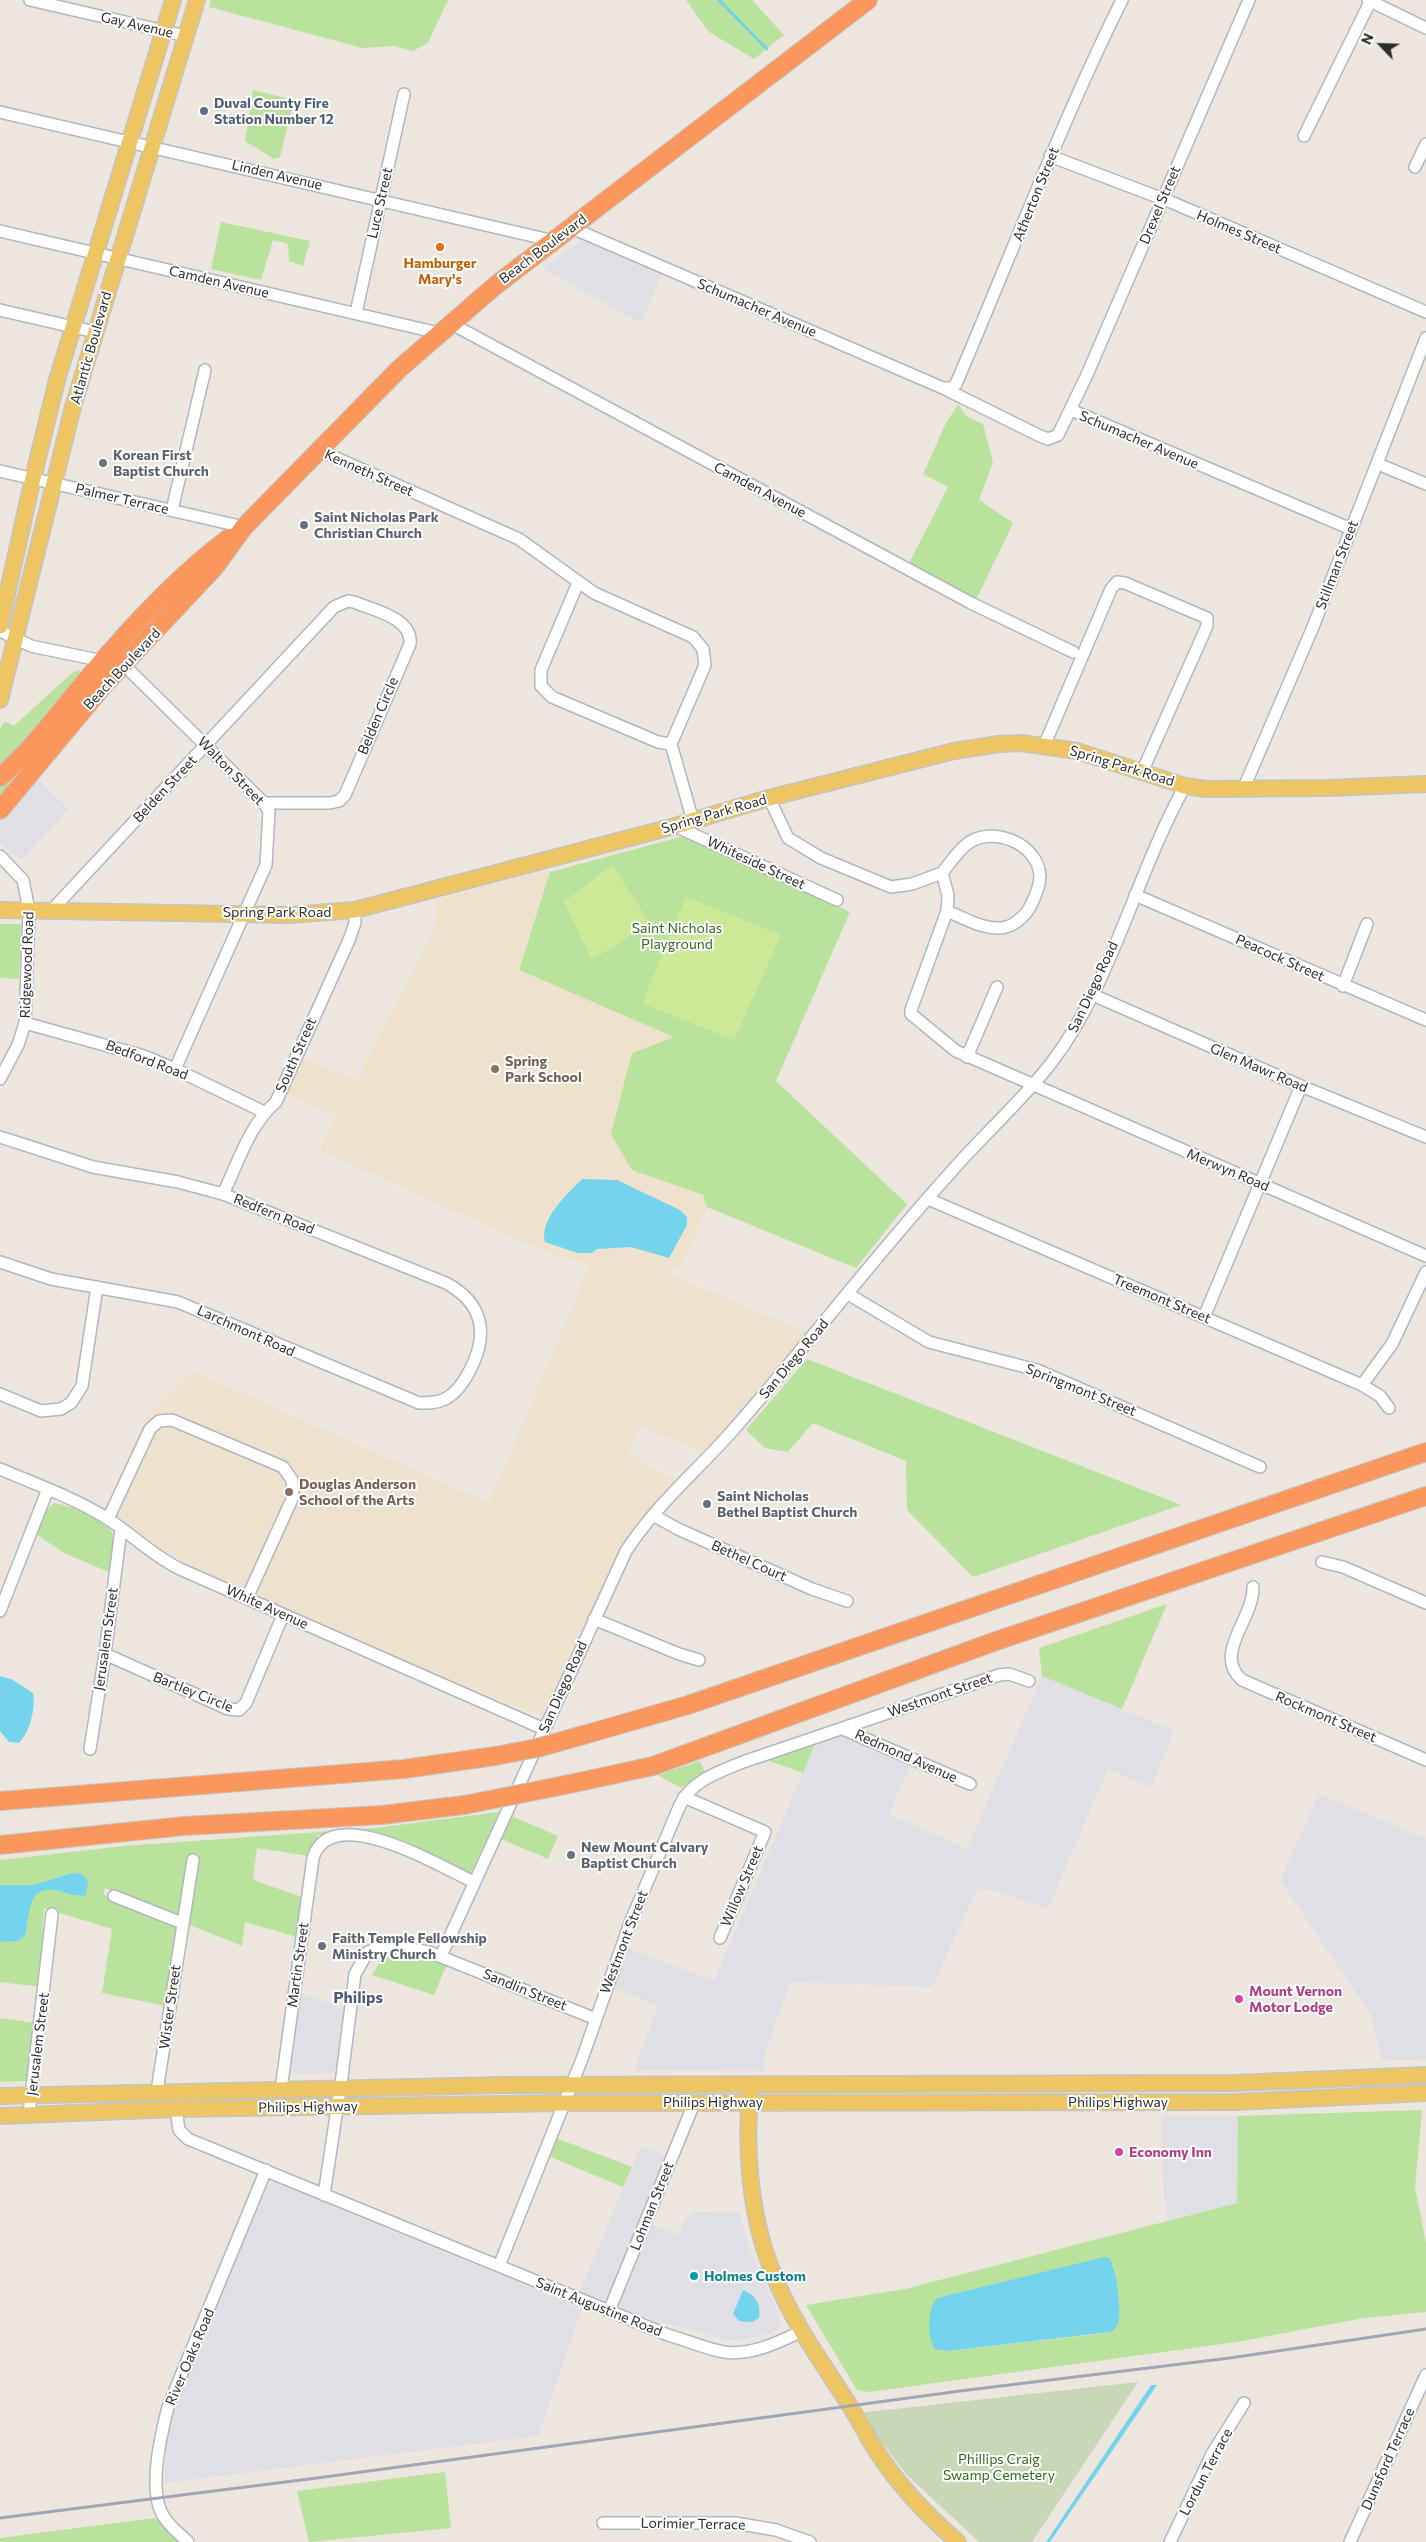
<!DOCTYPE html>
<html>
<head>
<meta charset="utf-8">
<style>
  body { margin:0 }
  #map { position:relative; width:1426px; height:2542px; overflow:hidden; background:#ede6df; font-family:Commissioner,sans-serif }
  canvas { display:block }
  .north { position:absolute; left:1356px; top:20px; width:50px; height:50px; -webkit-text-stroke:4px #fff; paint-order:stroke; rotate:294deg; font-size:14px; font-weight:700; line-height:20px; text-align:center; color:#2c2c2c }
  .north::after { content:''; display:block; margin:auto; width:18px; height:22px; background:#2c2c2c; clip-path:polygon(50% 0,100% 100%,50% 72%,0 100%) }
</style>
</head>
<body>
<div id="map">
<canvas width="1426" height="2542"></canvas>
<div class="north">N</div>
</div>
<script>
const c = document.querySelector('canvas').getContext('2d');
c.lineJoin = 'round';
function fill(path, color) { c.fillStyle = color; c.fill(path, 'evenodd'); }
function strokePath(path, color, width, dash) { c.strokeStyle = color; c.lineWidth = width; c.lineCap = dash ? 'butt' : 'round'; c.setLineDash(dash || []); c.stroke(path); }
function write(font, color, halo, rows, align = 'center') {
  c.font = font + ' Commissioner,sans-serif'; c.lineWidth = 4; c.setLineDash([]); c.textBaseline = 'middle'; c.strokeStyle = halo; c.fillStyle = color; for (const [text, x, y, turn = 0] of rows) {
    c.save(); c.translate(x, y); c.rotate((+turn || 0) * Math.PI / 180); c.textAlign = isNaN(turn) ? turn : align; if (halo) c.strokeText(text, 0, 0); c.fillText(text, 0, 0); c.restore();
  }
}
fill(new Path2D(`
  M583 241 662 274 641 323 543 269 577 243Z
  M37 778 69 809 22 860 0 844V818Z
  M1042 1676 1174 1731 1151 1788 1108 1769 1048 1909 994 1890 977 1889 932 1987 790 1982 763 2060 764 2071 634 2070 658 2006 612 1986 627 1948 714 1981 815 1744 841 1734 910 1766 889 1814 967 1849Z
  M1319 1794 1426 1839V2059L1382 2061 1371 2015 1280 1880Z
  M300 1992 343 2010 335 2073 289 2074Z
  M1162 2116H1238L1237 2203 1168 2220 1163 2188Z
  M641 2146 669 2156 626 2263 610 2292 604 2299 596 2300 579 2293Z
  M274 2182 582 2309 538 2436 164 2483 168 2429 182 2389 267 2187Z
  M693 2212 739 2213 750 2250 778 2312 780 2323 778 2329 772 2333 746 2339 726 2340 622 2311 618 2300 621 2290 651 2224 678 2235 686 2219Z`), '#e0dfe6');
fill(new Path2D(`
  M549 869 550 872 519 970 675 1037 632 1170 703 1195 707 1207 682 1265 664 1272 809 1333 704 1454 640 1425 628 1453 678 1482 635 1525 612 1564 548 1705 537 1714 439 1676 197 1569 146 1541 105 1512 147 1415 193 1371 489 1503 590 1265 545 1252 319 1150 335 1116 285 1093 300 1057 356 1080 434 928 438 899Z`), '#eee2cf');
fill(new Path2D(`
  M211 0H448L428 43 413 51 393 46 363 48 209 7Z
  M686 0H752L784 35 754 59 709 32Z
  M253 90 294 100 280 157 274 159 245 141Z
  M221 222 310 241 303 266 289 261 288 244 273 240 261 280 211 269Z
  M958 404 966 416 983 424 993 462 979 500 1013 523 976 600 909 563 948 487 923 474 945 425Z
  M80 670 78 677 27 740H24L22 745 0 765V730L3 723 6 722 14 726 73 672Z
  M34 756 0 799V787Z
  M684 836 850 912 776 1081 907 1204 856 1268 707 1207 703 1195 632 1170 611 1134 632 1053 674 1037 519 970 550 872Z
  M0 924H19L21 926 19 979 0 978Z
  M807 1359 1181 1505 973 1577 907 1510 906 1461 813 1423 788 1452 765 1448 746 1430Z
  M54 1503C68 1504 111 1522 114 1537 116 1547 112 1562 111 1573L64 1553 36 1534 46 1511Z
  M1167 1604 1122 1709 1042 1676 1039 1648Z
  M815 1744 803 1773 764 1759Z
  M700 1761 705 1773 681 1788 658 1775Z
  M499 1812 470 1875 382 1835 370 1833 317 1835 319 1838 309 1849 308 1856 257 1848 253 1880 302 1897 297 1937 245 1922 242 1946 187 1924 198 1854 191 1853 179 1915 166 1913 105 1888 103 1894 178 1927 166 2006 102 1993 112 1929 44 1908 41 1987 0 1982V1942L18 1941 25 1936C28 1919 27 1889 50 1887 59 1887 72 1894 81 1897L72 1873 33 1885H0V1860L124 1846 375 1828Z
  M509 1815 558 1836 548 1859 499 1838Z
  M406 1955 447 1964 434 1995 372 1975 382 1958Z
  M0 2018 37 2023 29 2081 0 2082Z
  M1422 2110 1415 2187 1426 2243V2312L1364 2318 1237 2342 869 2392 857 2390 806 2305 905 2289 1237 2203 1238 2116ZM1113 2264 1119 2318 1107 2333 947 2351 937 2298 1053 2270Z
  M556 2138 632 2167 623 2187 550 2157Z
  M445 2472 451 2528 309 2542 297 2491Z
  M155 2518 180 2542H0V2538Z`), '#b9e29c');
fill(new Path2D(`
  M1138 2382 1032 2542H979L906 2474 859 2413Z`), '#c8d7b6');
fill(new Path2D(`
  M612 865 650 923 592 960 564 902Z
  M686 897 781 935 734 1040 642 1003Z`), '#cce998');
fill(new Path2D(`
  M582 1179 617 1180 680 1210 687 1217V1225L669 1258 631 1247 597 1249 592 1253H578L545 1242C539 1220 567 1194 582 1179Z
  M0 1676 13 1680 33 1693C36 1707 30 1732 19 1743L9 1742 0 1731Z
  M72 1873 82 1874 88 1881 86 1895C79 1897 74 1895 67 1893 28 1880 31 1906 25 1936L18 1941 0 1942V1885H33Z
  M1104 2257 1109 2258C1116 2265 1122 2313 1118 2323 1117 2327 1114 2329 1111 2332L947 2351 935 2349C927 2336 927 2309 937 2298Z
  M743 2290C756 2296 761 2303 759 2318L752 2322 739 2321 733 2314Z
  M1151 2385H1157L1050 2542H1046Z`), '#74d4ed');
strokePath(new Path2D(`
  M719 0 767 49`), '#74d4ed', 3);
const minor = new Path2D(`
  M30 0 186 36
  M1368 0 1426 28
  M0 112 554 241
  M1304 136 1371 0
  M1050 156 1171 202 1426 312
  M1415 167 1426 144
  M572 228 943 388H952L956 384C1011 256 1060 125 1122 0
  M0 231 439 333
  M0 310 95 332
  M356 313 404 94
  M450 323 971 603 1073 652
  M943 388 1040 436 1048 439 1058 435 1086 377 1249 0
  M1071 410 1351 529
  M318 450 519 539 594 593 693 637 703 649 705 665 671 744
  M1378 464 1426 484
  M0 471 244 527
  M172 510 205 370
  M578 583 541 670V686L552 697 658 742 671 744
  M0 631 31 646 103 661
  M124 665 264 803 269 811 266 865 175 1069
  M671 744 693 821
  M1044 746 1111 589 1117 582 1125 583 1207 618V626L1142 772
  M1243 790 1313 627 1426 338
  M769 798 788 838 821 858 891 887 912 884 942 873 948 895 947 911 911 1010V1014L956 1051 1426 1256
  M675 826 837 900
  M0 856 23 880 29 910 25 1023 18 1045 0 1079
  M942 873C950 863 957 852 967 844 992 825 1038 843 1040 876 1040 886 1035 897 1031 905 1027 914 1015 925 1006 927 987 932 964 918 947 911
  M1135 895 1426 1020
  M51 911 334 607 348 601 354 602C373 610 413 618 410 644L345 795 339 801 330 803H264
  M1343 986 1367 924
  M1093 995 1301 1086 1426 1137
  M25 1023 144 1056 175 1069 264 1112
  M967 1057 997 987
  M0 1137 93 1167 178 1182 223 1194 446 1283C483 1303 489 1334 470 1370 464 1382 457 1393 445 1399 437 1403 428 1403 419 1403L178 1302 51 1279 0 1262
  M223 1194C238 1163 249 1125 276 1102L349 940 355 923V910
  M928 1199 1362 1385 1380 1396 1389 1408
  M848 1294 929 1342 1037 1370 1260 1467
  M1204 1317 1301 1086
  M1362 1385 1392 1344 1426 1272
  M0 1394 41 1411 61 1409 71 1403 82 1386 97 1287
  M0 1469C35 1484 72 1497 105 1517 132 1534 150 1554 180 1569L544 1729
  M653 1515 678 1529 812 1589 847 1601
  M108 1519 150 1429 159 1421 172 1420 283 1467 292 1480 293 1497 247 1598
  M1322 1562 1343 1567 1426 1603
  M1253 1587C1254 1619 1212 1654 1242 1680L1426 1760
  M0 1611 48 1489
  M594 1619 679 1654 699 1660
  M105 1654 228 1709 239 1710 246 1703 283 1615
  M843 1729 970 1784
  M90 1749 105 1654 121 1529
  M684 1797 765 1832 720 1938
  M114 1896 182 1923
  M441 1956 626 1551C655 1506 698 1470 734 1429 808 1344 876 1255 951 1172 983 1135 1022 1101 1052 1062 1112 983 1136 874 1185 786
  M281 2089 313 1858C331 1800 441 1867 474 1882
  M157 2091 193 1860
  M176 2109 179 2130 188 2139 668 2335C686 2340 706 2349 724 2352 751 2356 779 2342 802 2331
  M29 2114 52 1914
  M324 2195 342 2076 355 1974 368 1952 385 1945 429 1952 596 2019
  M499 2266 582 2059 630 1923 680 1805C692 1780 719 1772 743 1762L999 1675 1009 1674 1029 1681
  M609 2311 695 2101
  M603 2523H735L776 2530 810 2542
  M188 2542C180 2534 170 2527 164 2517 147 2492 161 2434 168 2407L266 2170
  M1170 2542 1212 2454 1244 2403
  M1350 2542 1426 2375`);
const major = new Path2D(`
  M0 626 33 478 57 380 173 0
  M0 700 73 407 197 0
  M0 910 290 915 355 910 675 826 769 798 954 751 999 744 1021 743 1077 751 1185 786 1206 789 1328 788 1426 784
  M750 2093C745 2156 751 2224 777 2283 795 2325 823 2364 848 2403 860 2421 869 2441 881 2458 902 2489 930 2518 958 2542
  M0 2096 504 2085 1235 2083 1426 2075
  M0 2116 176 2109 565 2103 1235 2102 1426 2093`);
const highway = new Path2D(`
  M0 777C34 748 60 711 89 677 129 629 179 575 229 538
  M0 810 103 686 214 568 244 527 399 369 496 285 868 0
  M587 1734 688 1705 1426 1452
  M565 1785 653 1766 996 1641 1426 1496
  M0 1801 404 1769 495 1756
  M0 1845 184 1826 382 1815 464 1805`);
strokePath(minor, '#b2b6bf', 14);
strokePath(major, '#c4c4c4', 18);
strokePath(highway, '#c4c4c4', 20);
strokePath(minor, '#fff', 11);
strokePath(major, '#eec563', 15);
strokePath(highway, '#fb975c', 18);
strokePath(new Path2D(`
  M0 2518 317 2478 960 2391 1230 2358 1426 2329`), '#a1a5b6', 3);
const highwayBridge = new Path2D(`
  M495 1756 537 1748 587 1734
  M464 1805 565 1785`);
strokePath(highwayBridge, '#c4c4c4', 20, []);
strokePath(highwayBridge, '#fb975c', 18);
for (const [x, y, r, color] of [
  [204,111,5,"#5c6f8a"],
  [440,247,5,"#e8710a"],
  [103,463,5,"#6b7280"],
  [304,525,5,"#6b7280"],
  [495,1069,5,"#8d6e63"],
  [289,1492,5,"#8d6e63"],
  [707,1504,5,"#6b7280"],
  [571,1855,5,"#6b7280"],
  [322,1946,5,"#6b7280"],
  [1239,1999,5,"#d1479c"],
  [1119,2152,5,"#d1479c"],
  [694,2276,5,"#0f9aa8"]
]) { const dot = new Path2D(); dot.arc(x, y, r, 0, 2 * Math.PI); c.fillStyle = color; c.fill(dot); strokePath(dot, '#fff', 2); }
write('14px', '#2c2c2c', '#fff', [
  ["Gay Avenue",137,25,13],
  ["Linden Avenue",277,175,13],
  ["Atherton Street",1036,194,-68],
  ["Luce Street",380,203,-77],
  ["Drexel Street",1160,205,-67],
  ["Holmes Street",1239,232,23],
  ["Beach Boulevard",543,249,-37],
  ["Camden Avenue",219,282,13],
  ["Schumacher Avenue",757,308,23],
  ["Atlantic Boulevard",91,348,-74],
  ["Schumacher Avenue",1139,440,23],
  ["Kenneth Street",369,473,24],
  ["Camden Avenue",760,490,28],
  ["Palmer Terrace",122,499,13],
  ["Stillman Street",1337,565,-69],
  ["Beach Boulevard",122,669,-47],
  ["Belden Circle",378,716,-67],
  ["Spring Park Road",1122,766,17],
  ["Walton Street",231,771,46],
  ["Belden Street",165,789,-47],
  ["Spring Park Road",714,814,-16],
  ["Whiteside Street",756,863,25],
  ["Spring Park Road",277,912],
  ["Peacock Street",1280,958,24],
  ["Ridgewood Road",27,965,-88],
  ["San Diego Road",1093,987,-65],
  ["South Street",296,1055,-66],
  ["Bedford Road",147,1060,21],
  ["Glen Mawr Road",1259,1068,23],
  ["Merwyn Road",1228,1170,23],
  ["Redfern Road",274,1214,22],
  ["Treemont Street",1162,1299,23],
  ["Larchmont Road",246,1331,24],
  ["San Diego Road",794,1359,-50],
  ["Springmont Street",1081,1390,22],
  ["Bethel Court",749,1561,24],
  ["White Avenue",267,1607,24],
  ["Jerusalem Street",106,1639,-82],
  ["San Diego Road",563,1687,-66],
  ["Bartley Circle",193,1692,22],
  ["Westmont Street",940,1695,-19],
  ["Rockmont Street",1326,1717,23],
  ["Redmond Avenue",906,1756,24],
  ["Willow Street",742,1886,-67],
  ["Westmont Street",624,1942,-69],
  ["Martin Street",298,1965,-82],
  ["Sandlin Street",525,1990,22],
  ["Wister Street",170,2007,-82],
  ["Jerusalem Street",38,2044,-83],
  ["Philips Highway",713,2102],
  ["Philips Highway",1118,2102],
  ["Philips Highway",308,2107,-1],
  ["Lohman Street",652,2206,-68],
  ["Saint Augustine Road",599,2307,22],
  ["River Oaks Road",190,2357,-67],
  ["Dunsford Terrace",1388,2459,-66],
  ["Lordun Terrace",1206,2472,-62],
  ["Lorimier Terrace",693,2524,1]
]);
write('bold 14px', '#4e5e75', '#fff', [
  ["Duval County Fire",214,103],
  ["Station Number 12",214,119]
], 'left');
write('bold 14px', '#c56008', '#fff', [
  ["Hamburger",440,263],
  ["Mary's",440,279]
]);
write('bold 14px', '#5b616d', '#fff', [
  ["Korean First",113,455],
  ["Baptist Church",113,471],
  ["Saint Nicholas Park",314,517],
  ["Christian Church",314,533],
  ["Saint Nicholas",717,1496],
  ["Bethel Baptist Church",717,1512],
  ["New Mount Calvary",581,1847],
  ["Baptist Church",581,1863],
  ["Faith Temple Fellowship",332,1938],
  ["Ministry Church",332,1954]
], 'left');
write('14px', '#31691c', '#fff', [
  ["Saint Nicholas",677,928],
  ["Playground",677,944],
  ["Phillips Craig",999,2459],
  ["Swamp Cemetery",999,2475]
]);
write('bold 14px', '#785e54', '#fff', [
  ["Spring",505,1061],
  ["Park School",505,1077],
  ["Douglas Anderson",299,1484],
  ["School of the Arts",299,1500]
], 'left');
write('bold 14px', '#b23c85', '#fff', [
  ["Mount Vernon",1249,1991],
  ["Motor Lodge",1249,2007],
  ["Economy Inn",1129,2152]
], 'left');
write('bold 14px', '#0d838f', '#fff', [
  ["Holmes Custom",704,2276]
], 'left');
write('bold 16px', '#4d587c', '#fff', [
  ["Philips",358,1998]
]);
</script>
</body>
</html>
